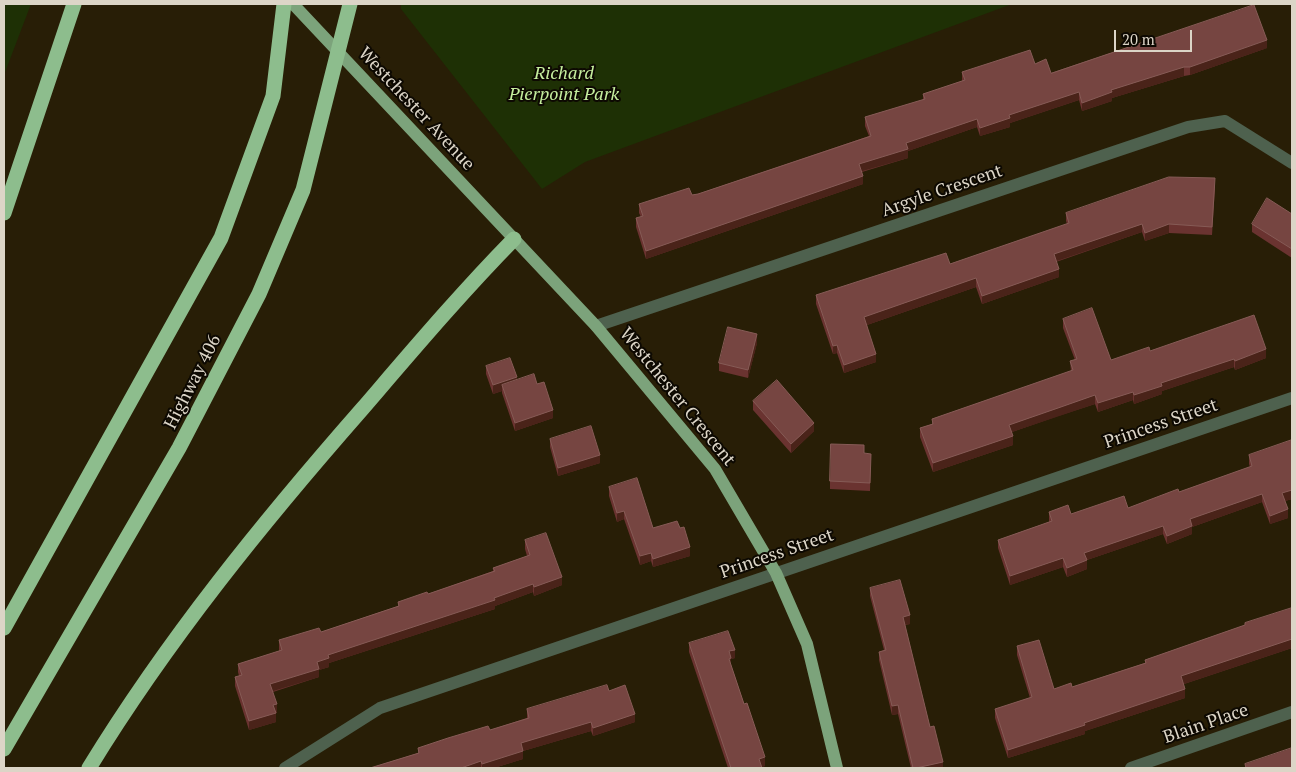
<!DOCTYPE html>
<html>
<head>
<meta charset="utf-8">
<style>
  body { margin:0 }
  #map { position:relative; width:1296px; height:772px; overflow:hidden; background:#281e06; font-family:"PT Serif",serif }
  canvas { display:block }
  .frame { position:absolute; inset:0; border:5px solid #dcd5c7; pointer-events:none }
  .scale { position:absolute; left:1114px; top:30px; width:78px; height:22px; box-sizing:border-box; border:2px solid #dcd5c7; border-top:0; padding-left:6px; font-size:15px; line-height:18px; white-space:nowrap; color:#dcd5c7; -webkit-text-stroke:4px #0d0902; paint-order:stroke }
</style>
</head>
<body>
<div id="map">
<canvas width="1296" height="772"></canvas>
<div class="frame"></div>
<div class="scale">20 m</div>
</div>
<script>
const c = document.querySelector('canvas').getContext('2d');
c.lineJoin = 'round';
function fill(path, color) { c.fillStyle = color; c.fill(path, 'evenodd'); }
function strokePath(path, color, width, dash) { c.strokeStyle = color; c.lineWidth = width; c.lineCap = dash ? 'butt' : 'round'; c.setLineDash(dash || []); c.stroke(path); }
function write(font, color, halo, rows, align = 'center') {
  c.font = font + ' "PT Serif",serif'; c.lineWidth = 4; c.setLineDash([]); c.textBaseline = 'middle'; c.strokeStyle = halo; c.fillStyle = color; for (const [text, x, y, turn = 0] of rows) {
    c.save(); c.translate(x, y); c.rotate((+turn || 0) * Math.PI / 180); c.textAlign = isNaN(turn) ? turn : align; if (halo) c.strokeText(text, 0, 0); c.fillText(text, 0, 0); c.restore();
  }
}
fill(new Path2D(`
  M4 4H31L4 75Z
  M401 4H1012L585 162 542 189 401 9Z`), '#1e3005');
strokePath(new Path2D(`
  M596 326 1188 127 1225 121 1292 163
  M285 768 380 708 1292 398
  M1131 768 1292 712`), '#4e614e', 12);
strokePath(new Path2D(`
  M293 4 596 326 715 469 776 573 807 644 837 768`), '#7ca37b', 12);
strokePath(new Path2D(`
  M4 213 74 4
  M4 628 221 238 273 96 284 4
  M4 749 179 448 259 294 303 190 350 4
  M89 768C168 639 263 522 363 408 412 351 461 293 514 239`), '#8dbd8d', 15);
fill(new Path2D(`
  M1267 48 1190 75 1184 76 1112 98V101L1082 111 1079 100 1010 123V127L980 136 977 127 908 151V158L862 172 863 184 646 259 636 227V218L641 217 639 213V204L698 194 869 136 865 126V117L923 100V94L962 81V72L1035 64 1051 73Z
  M1215 187 1212 235 1169 233 1145 241 1142 232 1056 262 1059 277 982 304 976 287 867 325 876 362 844 373 837 353 833 354 816 304V295L950 264 1067 224 1066 221V213Z
  M1292 214V258L1252 232V224Z
  M1063 319 1111 360 1150 351 1266 358 1235 370 1234 367 1162 391V394L1134 404 1133 400 1098 412 1095 404 1058 416 1012 432 1013 445 933 472 920 437V428L932 424V419L1071 371 1070 361 1075 360 1063 328Z
  M757 343 748 378 719 371V363Z
  M486 366 517 380 537 384 553 418 515 431 502 393V391L493 394 486 374Z
  M753 401 814 431 791 453 753 410Z
  M550 439 600 463 558 476 550 447Z
  M1292 440V499L1285 501 1288 518 1270 524 1262 502 1192 527V534L1167 544 1163 534 1087 560V569L1067 577 1063 567 1010 585 998 548V540L1049 522V512L1071 514 1128 508 1179 492 1250 467 1249 464V455Z
  M871 454 870 491 830 489V481Z
  M609 487 653 528 690 556 653 567 651 561 640 565 624 519 617 522 609 496Z
  M525 540 562 585 534 596 533 592 495 606V609L329 663V667L319 670V677L273 692 277 713H276V722L249 730 235 686V677L239 676 238 672V664L279 651V640L321 632 398 606V602L428 594 493 571V568L527 556 525 549Z
  M870 588 910 624 905 625 930 727 943 768H911L898 714 892 715 879 660V652L884 650 870 596Z
  M1292 608V648L1184 684 1185 698 1085 731V734L1008 758 995 718V709L1030 698 1017 655V646L1054 689 1072 687 1145 663V660L1245 625V623Z
  M689 643 735 658 731 659V665L765 766 761 767 762 768H728L689 652Z
  M609 691 635 722 593 736 591 731 523 751V759L494 768H370L418 753V748L490 730 527 718V709Z`), '#6a3330');
fill(new Path2D(`
  M1267 40V48L1190 75V67Z
  M1184 67V76L1112 98V101L1082 111V103L1111 90Z
  M1079 92V100L1010 123V127L980 136V128L1009 115Z
  M977 119V127L908 151V158L859 172V164L906 143Z
  M863 176V184L646 259V251Z
  M1142 224V232L1054 262V254Z
  M1169 224V233L1145 241V233Z
  M1059 269V277L982 304V296Z
  M976 278V287L864 326V317Z
  M757 334V343L748 378V370Z
  M837 345V353L833 354V346Z
  M1266 349V358L1235 370V361Z
  M876 354V362L844 373V365Z
  M1234 359V367L1162 391V394L1134 404V395L1161 383Z
  M517 377V386L502 385V391L493 394V385Z
  M1133 392V400L1098 412V403Z
  M1095 395V404L1009 433V425Z
  M553 410V418L515 431V423Z
  M814 423V431L791 453V444Z
  M1013 436V445L933 472V463Z
  M600 455V463L558 476V468Z
  M1292 490V499L1282 502V493Z
  M1262 494V502L1192 527V534L1167 544V536L1190 519Z
  M1288 509V518L1270 524V516Z
  M624 511V519L617 522V513Z
  M1163 526V534L1087 560V569L1067 577V568L1084 553Z
  M690 547V556L653 567V559Z
  M651 553V561L640 565V556Z
  M1063 558V567L1010 585V576Z
  M562 577V585L534 596V587Z
  M533 584V592L495 606V609L329 663V667L319 670V677L270 692V684L317 662 328 655Z
  M910 615V624L903 625V617Z
  M1292 639V648L1181 685V676Z
  M735 650V658L731 659V666L729 667V651Z
  M1185 689V698L1085 731V734L1008 758V750L1084 723Z
  M277 704V713L273 714V705Z
  M898 705V714L892 715V706Z
  M276 713V722L249 730V721Z
  M635 714V722L593 736V728Z
  M591 722V731L523 751V759L494 768H482V764L521 743Z
  M765 757V766L759 768V759Z
  M481 761V768H461Z
  M943 762V768H916Z`), '#4a2319');
const building = new Path2D(`
  M1254 5 1267 40 1190 67H1184L1111 90 1112 92 1082 103 1079 92 1009 115 1010 118 980 128 977 119 906 143 908 149 859 164 863 176 646 251 636 218 643 216 639 204 689 188 692 195 698 194 871 136 865 117 925 99 923 94 965 80 962 72 1030 50 1035 64 1046 59 1051 73Z
  M1169 177 1215 178 1212 227 1169 224 1145 233 1142 224 1054 254 1059 269 982 296 976 278 864 317 876 354 844 365 837 345 833 346 816 295 946 253 950 264 1069 223 1066 213Z
  M1267 198 1292 214V249L1252 224Z
  M1092 308 1111 360 1149 347 1150 351 1254 315 1266 349 1235 361 1234 359 1161 383 1162 386 1134 395 1133 392 1098 403 1095 395 1058 408 1009 425 1013 436 933 463 920 428 933 424 932 419 1073 370 1070 361 1077 359 1063 319Z
  M728 327 757 334 748 370 719 363Z
  M510 358 517 377 493 385 486 366Z
  M534 374 537 384 544 382 553 410 515 423 502 385Z
  M777 380 814 423 791 444 753 401Z
  M591 426 600 455 558 468 550 439Z
  M1292 440V490L1282 493 1288 509 1270 516 1262 494 1190 519 1192 526 1167 536 1163 526 1084 553 1087 560 1067 568 1063 558 1010 576 998 540 1052 521 1049 512 1068 505 1071 514 1124 496 1128 508 1178 489 1179 492 1252 466 1249 455Z
  M831 444 864 445V453L871 454 870 483 830 481Z
  M637 478 653 528 677 521 680 528 684 527 690 547 653 559 651 553 640 556 624 511 617 513 609 487Z
  M546 533 562 577 534 587 533 584 494 598 495 600 328 655 329 658 317 662 319 669 270 684 277 704 273 705 276 713 249 721 235 677 242 675 238 664 282 650 279 640 319 628 321 632 399 606 398 602 427 592 428 594 495 571 493 568 530 555 525 540Z
  M900 580 910 615 903 617 930 727 934 726 943 762 916 768H913L898 705 892 706 879 652 886 650 870 588Z
  M1292 608V639L1181 676 1185 689 1084 723 1085 725 1008 750 995 709 1032 697 1017 646 1039 640 1054 689 1071 683 1072 687 1146 663 1145 660 1245 625V623Z
  M728 631 735 650 729 651 731 658 729 659 744 704 747 703 765 757 759 759 762 768H731L689 643Z
  M607 685 609 691 625 685 635 714 593 728 591 722 521 743 523 751 482 764 481 761 461 768H370L419 753 418 748 448 738 488 726 490 730 529 718 527 709Z
  M1292 748V768H1246L1245 764Z`);
fill(building, '#764541');
strokePath(building, '#865b56', 1);
write('italic 18px', '#c6ef9e', '#0d0902', [
  ["Richard",564,74],
  ["Pierpoint Park",564,95]
]);
write('18px', '#dcd5c7', '#0d0902', [
  ["Westchester Avenue",416,109,47],
  ["Argyle Crescent",942,191,-19],
  ["Highway 406",193,382,-63],
  ["Westchester Crescent",677,397,51],
  ["Princess Street",1161,424,-19],
  ["Princess Street",777,554,-19],
  ["Blain Place",1206,724,-19]
]);
</script>
</body>
</html>
